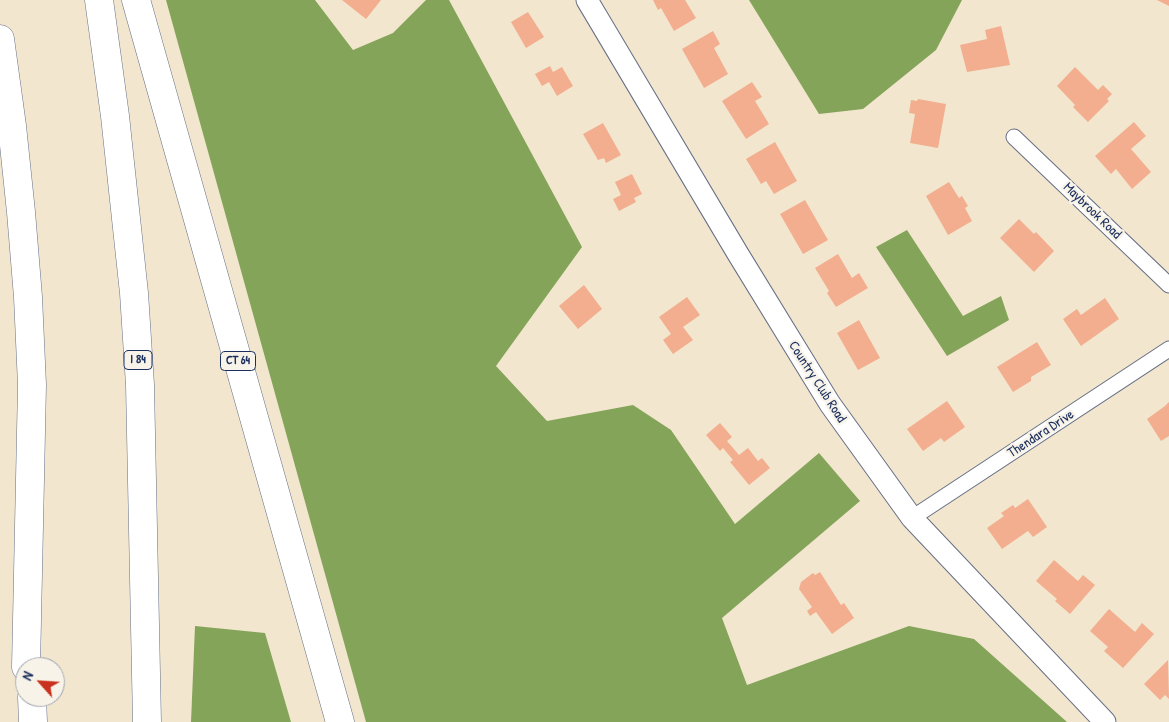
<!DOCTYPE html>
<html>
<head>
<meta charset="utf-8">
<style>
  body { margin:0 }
  #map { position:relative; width:1169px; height:722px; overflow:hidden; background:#f2e6ce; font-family:"Patrick Hand",sans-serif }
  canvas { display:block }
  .north { position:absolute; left:15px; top:657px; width:50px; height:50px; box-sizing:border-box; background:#f7f3e8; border:1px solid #9fa5b1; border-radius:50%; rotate:296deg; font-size:14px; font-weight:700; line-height:20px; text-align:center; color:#1b2f5e }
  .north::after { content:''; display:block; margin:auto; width:18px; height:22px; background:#c8321e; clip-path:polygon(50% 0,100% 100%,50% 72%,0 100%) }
</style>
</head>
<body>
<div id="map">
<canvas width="1169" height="722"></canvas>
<div class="north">N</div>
</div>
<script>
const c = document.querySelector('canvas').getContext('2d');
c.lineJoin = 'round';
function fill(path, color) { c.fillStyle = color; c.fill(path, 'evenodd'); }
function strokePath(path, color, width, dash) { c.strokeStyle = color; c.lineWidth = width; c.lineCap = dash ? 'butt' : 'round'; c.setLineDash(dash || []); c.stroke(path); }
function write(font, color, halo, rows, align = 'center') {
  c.font = font + ' "Patrick Hand",sans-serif'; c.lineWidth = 4.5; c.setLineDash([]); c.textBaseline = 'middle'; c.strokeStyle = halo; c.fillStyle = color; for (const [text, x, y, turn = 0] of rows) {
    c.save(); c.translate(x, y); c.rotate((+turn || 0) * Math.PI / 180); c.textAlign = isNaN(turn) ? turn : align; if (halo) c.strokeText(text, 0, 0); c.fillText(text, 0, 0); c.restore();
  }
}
fill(new Path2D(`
  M166 0H315L353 50 393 33 426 0H449L582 247 496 366 547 421 633 405 671 430 735 524 819 453 860 501 722 618 747 685 909 626 974 639 1067 722H366Z
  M749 0H962L936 50 863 109 819 114Z
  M907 230 963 316 1001 296 1009 320 947 356 876 247Z
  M195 626 265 633 291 722H191Z`), '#84a459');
fill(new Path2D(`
  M342 0H381L366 19Z
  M653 0H685L696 18 674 31 661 8 658 10Z
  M1157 0H1169V6Z
  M528 12 544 37 526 48 511 22Z
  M1001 26 1010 65 967 72 960 45 987 39 985 30Z
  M713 31 720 44 714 48 728 74 704 88 682 49Z
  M550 66 553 72 562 67 573 86 557 96 549 82 542 86 535 74Z
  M1075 67 1098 90 1103 85 1112 94 1107 99 1109 101 1088 122 1073 107 1075 105 1057 86Z
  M752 82 762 97 755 101 769 124 746 139 722 101Z
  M918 99 946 104 938 148 910 143 915 114 909 113 911 100 917 101Z
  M1134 122 1146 136 1131 149 1151 172 1132 189 1116 169 1111 174 1095 156Z
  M603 123 621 155 606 163 604 158 598 160 583 134Z
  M775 142 797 181 774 194 766 181 761 184 746 159Z
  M632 174 642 194 634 198 636 202 619 211 613 199 621 195 615 182Z
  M949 182 959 198 962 196 968 206 965 208 972 221 948 235 926 196Z
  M805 200 828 240 803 254 780 214Z
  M1019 219 1034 234 1036 232 1054 251 1034 272 1000 238Z
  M838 254 852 278 859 273 868 288 836 307 827 293 829 291 815 268Z
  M584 285 602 309 578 329 559 306Z
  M687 297 700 315 683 327 693 340 673 354 663 340 671 334 659 317Z
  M1105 298 1119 319 1081 346 1063 319 1077 309 1081 315Z
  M859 320 880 358 858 370 837 333Z
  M1037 342 1051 365 1031 377V381L1013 392 997 367Z
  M947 401 965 427 944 442 941 438 923 451 907 429Z
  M1169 402V436L1161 441 1147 419 1165 406Z
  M720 423 732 437 727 441 739 455 748 448 758 461 762 458 770 468 749 485 730 462 733 460 723 448 720 451 706 435Z
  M1028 499 1047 527 1033 537 1028 531 1002 549 987 528 1004 516 1001 513 1013 505 1015 508Z
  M1054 560 1078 581 1083 575 1095 585 1070 614 1055 601 1057 599 1036 581Z
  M820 572 841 605 844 603 854 618 832 634 816 612 810 616 807 611 812 607 799 589 801 582 813 573 815 575Z
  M1109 609 1135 632 1142 623 1154 634 1123 668 1104 651 1108 647 1090 631Z
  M1168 660 1169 699 1165 695 1160 700 1144 684Z`), '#f2ae8f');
const street = new Path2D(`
  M1014 137 1169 285
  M912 518 1169 349`);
const secondary = new Path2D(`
  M587 0 738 254 830 404 912 518 1105 722`);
const highway = new Path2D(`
  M99 0 115 116 134 293 140 385 147 722
  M136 0 340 722
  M0 39 12 126 21 212 28 297 32 385 26 667
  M32 697 33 722`);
strokePath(street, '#666f85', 17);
strokePath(secondary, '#666f85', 23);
strokePath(highway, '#666f85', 29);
strokePath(street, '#fff', 15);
strokePath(secondary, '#fff', 21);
strokePath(highway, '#fff', 28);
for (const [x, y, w] of [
  [138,360,28],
  [238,361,35]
]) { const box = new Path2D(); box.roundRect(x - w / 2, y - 9.5, w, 19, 4); c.fillStyle = '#f7f3e8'; c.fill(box); strokePath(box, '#1b2f5e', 1); }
write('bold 12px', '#1b2f5e', null, [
  ["I 84",138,360],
  ["CT 64",238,361]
]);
write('14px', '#1b2f5e', '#f7f3e8', [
  ["Maybrook Road",1092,211,44],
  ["Country Club Road",817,382,57],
  ["Thendara Drive",1041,434,-33]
]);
</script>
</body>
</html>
